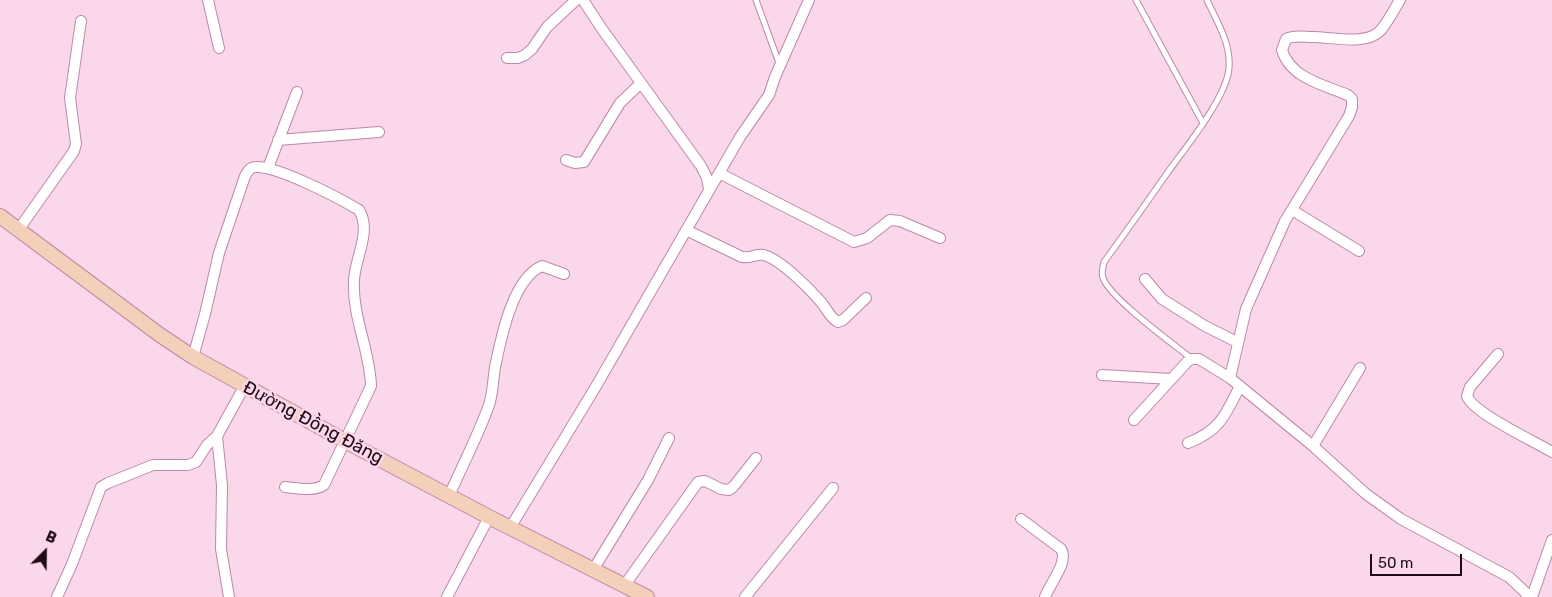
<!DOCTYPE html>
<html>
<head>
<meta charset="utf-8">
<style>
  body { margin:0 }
  #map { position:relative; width:1552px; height:597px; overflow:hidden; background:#fad7ea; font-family:Rubik,sans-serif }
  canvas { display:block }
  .north { position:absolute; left:20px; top:527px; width:50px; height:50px; -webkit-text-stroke:4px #fad7ea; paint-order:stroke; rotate:23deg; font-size:14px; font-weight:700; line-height:20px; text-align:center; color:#1e0b16 }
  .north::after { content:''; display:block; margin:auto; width:18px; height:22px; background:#1e0b16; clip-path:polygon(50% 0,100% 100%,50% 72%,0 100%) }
  .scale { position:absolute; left:1370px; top:554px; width:92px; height:22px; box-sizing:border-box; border:2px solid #1e0b16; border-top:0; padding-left:6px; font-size:15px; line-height:18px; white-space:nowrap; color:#1e0b16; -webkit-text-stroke:4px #fad7ea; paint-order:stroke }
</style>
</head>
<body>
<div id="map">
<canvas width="1552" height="597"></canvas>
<div class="north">B</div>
<div class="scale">50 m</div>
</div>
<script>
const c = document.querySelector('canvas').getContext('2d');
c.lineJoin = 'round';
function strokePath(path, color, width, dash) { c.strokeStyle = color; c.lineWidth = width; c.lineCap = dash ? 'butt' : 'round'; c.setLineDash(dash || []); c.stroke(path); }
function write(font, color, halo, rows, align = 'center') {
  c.font = font + ' Rubik,sans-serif'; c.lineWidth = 5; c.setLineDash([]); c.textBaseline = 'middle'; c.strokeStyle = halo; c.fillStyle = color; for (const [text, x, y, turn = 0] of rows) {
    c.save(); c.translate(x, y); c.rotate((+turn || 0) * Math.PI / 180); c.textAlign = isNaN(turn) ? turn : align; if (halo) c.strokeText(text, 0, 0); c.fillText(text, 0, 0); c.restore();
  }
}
const lane = new Path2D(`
  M756 0 779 63
  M1136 0 1203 123
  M1192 359C1172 343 1110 298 1103 278 1101 272 1103 267 1104 262 1126 232 1147 202 1168 172 1186 147 1227 97 1229 68 1231 43 1217 22 1207 0`);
const street = new Path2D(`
  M208 0 219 48
  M583 0 602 29 701 166 707 178 709 189
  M507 58H518L525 55 532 49 547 27 576 0
  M278 140 379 132
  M566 160 575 163 584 162 620 103 641 83
  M268 168 297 92
  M719 173 854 242 867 238 890 220 900 221 940 238
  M1292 210 1359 251
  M19 229 74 151 76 144 70 98 81 21
  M686 230 742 257C750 259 757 253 764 255 781 260 809 288 821 302 827 309 830 318 838 322L843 320 866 298
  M1145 279 1162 299 1205 326 1237 342
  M1498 354 1470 387 1467 396C1473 413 1534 441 1552 452
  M193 357 205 314 219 253 245 176C248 171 250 167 256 167 278 166 339 198 359 210 372 231 355 258 354 280 352 317 370 350 371 386L324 485C314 492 296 488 285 487
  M1102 375 1171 379
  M1230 378 1246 309 1285 221 1349 116 1352 107V99L1348 95C1324 85 1290 78 1282 50L1286 39C1294 35 1304 37 1313 37 1333 37 1367 46 1381 30 1388 21 1394 10 1400 0
  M1134 420 1188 361 1192 359H1199L1230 378 1313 446 1366 494 1401 519 1509 577 1525 592 1527 597
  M217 436 222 485 221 549 229 597
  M1188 443C1221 430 1225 415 1240 386
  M1313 446 1360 368
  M449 496C462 466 478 436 489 405 493 393 493 380 495 367 501 339 512 279 542 266L564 274
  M1021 519 1061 549C1069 562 1050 583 1045 597
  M510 528 595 388 740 137 769 95 775 77 809 0
  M593 570 648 480 669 438
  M624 586 698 482 705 481 721 489 729 490 734 486 756 458
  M57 597 72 564 101 487 108 483 153 465H188L196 462 207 445 217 436 244 387
  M447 597 489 517
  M745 597 833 488
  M1532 597 1552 540`);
const secondary = new Path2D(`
  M0 216 160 335 193 357 345 441 489 517 647 597`);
strokePath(lane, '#be88a7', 7);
strokePath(street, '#be88a7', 12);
strokePath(secondary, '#be88a7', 16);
strokePath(lane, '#fff', 5);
strokePath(street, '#fff', 10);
strokePath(secondary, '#f4cfba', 14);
write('18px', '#1e0b16', '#fad7ea', [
  ["Đường Đồng Đăng",313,423,28]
]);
</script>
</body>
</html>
